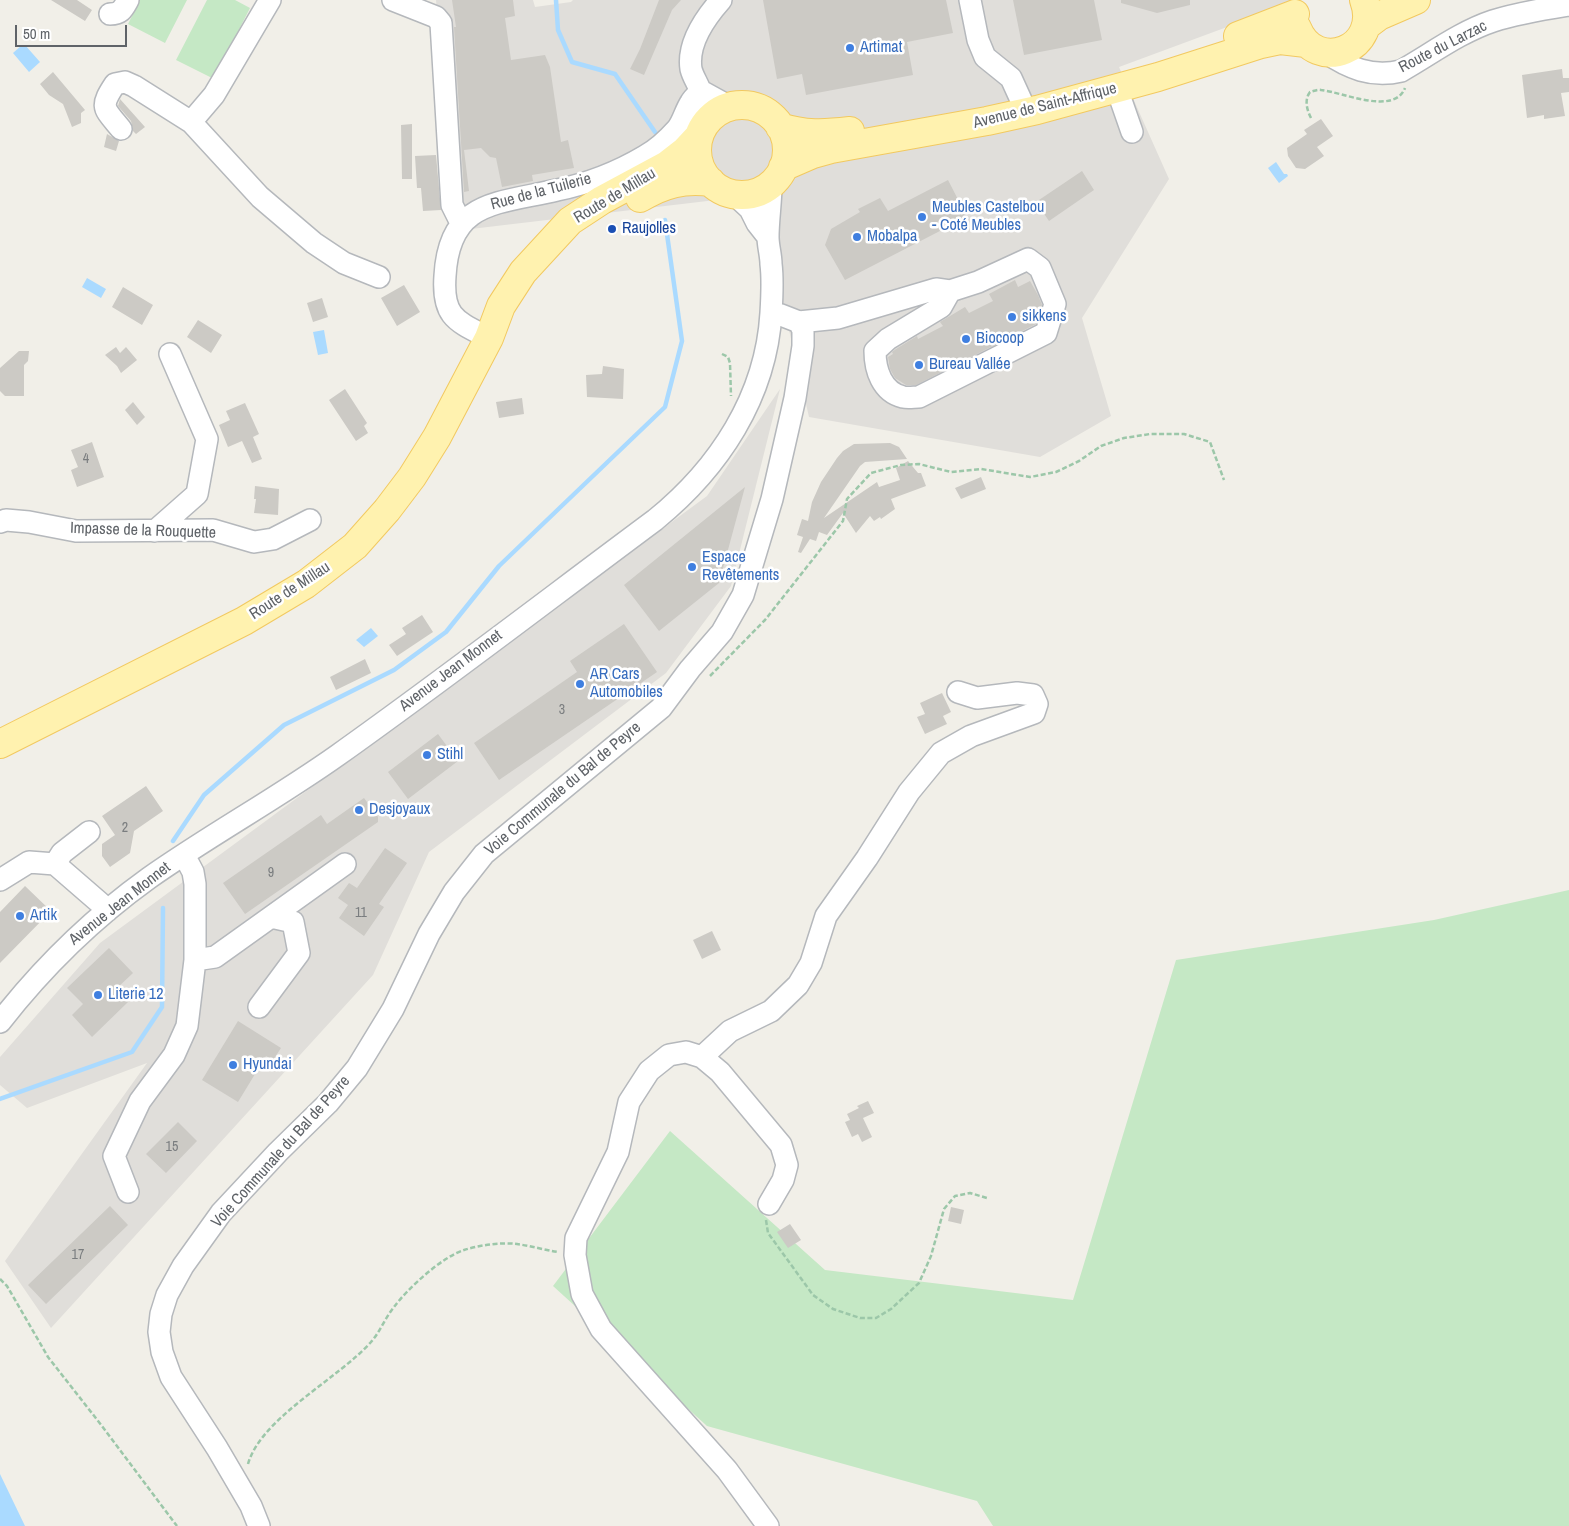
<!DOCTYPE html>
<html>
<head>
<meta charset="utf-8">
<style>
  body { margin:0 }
  #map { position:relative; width:1569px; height:1526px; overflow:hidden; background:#f1efe8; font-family:"Archivo Narrow",sans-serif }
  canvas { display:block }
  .scale { position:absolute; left:15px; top:25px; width:112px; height:22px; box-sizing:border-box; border:2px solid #5f6368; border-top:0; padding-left:6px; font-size:15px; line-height:18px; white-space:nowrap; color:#5f6368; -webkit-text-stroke:4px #fff; paint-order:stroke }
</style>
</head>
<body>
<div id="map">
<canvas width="1569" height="1526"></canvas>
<div class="scale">50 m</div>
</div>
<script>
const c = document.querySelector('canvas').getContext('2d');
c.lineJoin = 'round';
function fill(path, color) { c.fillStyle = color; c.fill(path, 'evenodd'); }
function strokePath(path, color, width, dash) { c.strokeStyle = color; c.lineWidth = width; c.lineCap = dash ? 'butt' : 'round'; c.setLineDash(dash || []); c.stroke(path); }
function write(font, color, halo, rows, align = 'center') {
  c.font = font + ' "Archivo Narrow",sans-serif'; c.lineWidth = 5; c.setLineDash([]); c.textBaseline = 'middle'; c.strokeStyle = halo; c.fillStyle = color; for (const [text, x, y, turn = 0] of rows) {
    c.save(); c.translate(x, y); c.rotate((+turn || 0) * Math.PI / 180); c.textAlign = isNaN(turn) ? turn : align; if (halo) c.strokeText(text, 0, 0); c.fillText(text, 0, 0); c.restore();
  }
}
fill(new Path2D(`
  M436 0H533L535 7 571 2 573 0H1300L1119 67 1169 179 1082 318 1111 416 1040 457 809 417 758 195 454 231Z
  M780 389 731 586 666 673 429 852 373 975 51 1328 5 1261 147 1063 27 1108 0 1085V1057L100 943 707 496Z`), '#e0deda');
fill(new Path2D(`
  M140 0H187L165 43 128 24Z
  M207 0H235L250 8 214 79 176 60Z
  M1569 890V1526H993L977 1501 707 1426 553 1286 670 1131 825 1270 1073 1300 1176 960 1434 920Z`), '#c5e8c5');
fill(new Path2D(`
  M22 45 23 46 25 45 40 62 29 72 13 53Z
  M1276 162 1284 174H1287L1288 176 1279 183 1268 168Z
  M87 278 106 289 101 298 82 287Z
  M324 330 328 353 318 355 313 332Z
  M371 628 378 636 364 647 356 640Z
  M0 1474 25 1526H0Z`), '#aadaff');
strokePath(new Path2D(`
  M556 0 558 30 572 62 615 74 655 132
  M173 841 204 795 284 725 394 670 446 632 499 566 665 407 682 341 665 220
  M0 1099 132 1052 162 1007 163 908`), '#aadaff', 4.5);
fill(new Path2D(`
  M51 0H77L92 10 85 21Z
  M452 0H513L515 16 505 18 511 60 545 55 550 67 561 142 568 140 574 168 532 175 533 181 502 187 496 158 490 157 481 148 464 150 469 191 464 192 454 27H456Z
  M659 0H681L672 10 644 75 630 69 640 49Z
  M763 0H946L953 33 907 42 913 75 806 95 802 74 777 79Z
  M1013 0H1094L1102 40 1024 55Z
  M1121 0H1190V5L1157 13 1121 3Z
  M1562 69 1563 78H1569V92L1561 93 1565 116 1544 119V115L1527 118 1522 75Z
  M53 72 85 110 81 113V123L72 127 63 104 49 95 40 84Z
  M120 99 145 127 136 134 133 131 131 121 118 106Z
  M1321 119 1333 136 1317 147 1324 156 1305 169 1296 168 1288 156 1287 148 1307 134 1304 130Z
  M412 124V179H402L401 125Z
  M107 134 119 141 116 151 104 147Z
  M436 155 441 210 423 211 421 188H417L415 156Z
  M1082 171 1094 190 1049 221 1036 202Z
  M948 180 967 217 845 280 825 245 831 229 860 212 858 209 880 198 888 211Z
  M1015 280 1018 287 1030 281 1038 295 1042 305 1036 324 916 385H906L895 378 890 369 888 357 893 354 892 352 896 349 917 336 918 339 943 326 940 322 965 307 969 313 993 301 989 294Z
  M404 285 420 312 397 326 381 298Z
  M123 287 153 305 142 325 112 307Z
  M322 298 328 317 313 322 307 303Z
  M198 320 222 335 211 353 187 337Z
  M116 347 120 353 126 347 137 360 121 373 117 366 105 355Z
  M19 351H29L28 361 24 365V396H5L0 391V368Z
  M603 366 624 369 623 399 587 397 586 375 602 374Z
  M345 389 367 423 364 426 368 433 356 441 329 400Z
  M522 398 524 414 499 418 496 402Z
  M133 402 145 417 137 425 125 410Z
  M245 403 259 434 253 437 262 459 252 463 242 441 228 447 219 425 230 420 226 411Z
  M92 442 104 477 77 487 71 470 78 467 71 450Z
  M890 443 899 447 907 459 865 462 860 466 824 518 877 482 879 487 900 480 896 468 908 461 918 473H921L926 486 891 499 895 509 881 519 880 517 874 521 870 516 856 533 843 513 827 535 819 532 816 541 810 539 801 553 798 552 803 537 797 535 802 519 808 521 812 502 821 482 837 458 843 451 854 444Z
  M981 477 986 489 961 499 955 488Z
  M255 486 279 489 278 515 254 513 256 499H254Z
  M745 487 719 583 659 631 624 585Z
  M422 615 433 632 397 656 389 645 406 634 402 628Z
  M624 624 657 672 499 780 474 743 577 672 570 661Z
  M365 659 371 673 336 690 330 677Z
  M942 693 951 712 943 716 947 724 925 734 917 717 925 714 920 703Z
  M438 734 458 761 408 799 388 772Z
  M146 786 163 811 134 831 130 853 110 867 102 856V844L115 835 102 816Z
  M364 798 378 817V822L245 914 223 883 321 815 327 824Z
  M385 848 407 863 379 904 384 907 364 936 339 918 348 905 338 898 349 883 357 888Z
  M25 886 51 911 0 963V912Z
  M712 931 721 950 702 959 693 940Z
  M109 948 133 973 116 989 128 1002 92 1037 72 1015 83 1004 67 988Z
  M238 1021 281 1048 273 1060 266 1056 238 1102 202 1080Z
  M868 1101 874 1113 863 1118 872 1137 862 1142 858 1134 852 1137 845 1122 850 1120 847 1114 859 1108 857 1106Z
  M178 1122 197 1141 166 1173 146 1154Z
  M110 1206 128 1225 46 1304 28 1285Z
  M951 1207 964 1210 961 1224 948 1221Z
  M790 1224 801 1240 788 1248 777 1232Z`), '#cccac5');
const minor = new Path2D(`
  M393 0 436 17 441 23 452 205 461 223
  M970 0 978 40 985 57 1011 78 1021 100
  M110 14C121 14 123 9 128 0
  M1325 52C1348 68 1372 78 1401 71 1431 54 1460 32 1493 21 1518 13 1544 9 1569 5
  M1117 89 1132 132
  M701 91 730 107
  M191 122 214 95 270 0
  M706 124C704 113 704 99 700 90 697 82 693 77 691 69 687 43 705 18 721 0
  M121 129C104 108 99 108 115 84L125 82 134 86 191 122 260 197 314 243 344 263 379 277
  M734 194 750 209 757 223 768 237
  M799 322 838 318 936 289 950 291 978 282 1028 259 1040 268 1055 304 1046 333 919 397C914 397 908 398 903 397 882 392 875 370 875 351L888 339 941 307 950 291
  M489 338C456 321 442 317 445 276 449 200 497 204 557 190 587 184 618 172 645 156 656 150 668 139 677 129 683 122 685 111 691 102 693 98 697 95 701 91
  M0 522 6 520 29 522 76 531 213 530 254 542 273 539 310 520
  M155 531 197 494 207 439 170 354
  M55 864 62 853 89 832
  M0 880 29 862 55 864 100 903 107 911
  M195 960 215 957 345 864
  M259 1007 299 953 293 922 271 917
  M0 1022C43 967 92 919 149 878 210 835 276 799 338 755 445 679 550 598 655 520 719 468 766 397 771 313 772 297 773 280 771 264 771 255 768 246 768 237 768 220 771 202 771 184
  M702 1057 730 1031 771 1011 798 985 811 963 826 916 867 858 909 792 941 753 971 736 1034 713 1037 704 1033 695 1017 693 977 698 958 692
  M128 1192 114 1156 140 1101 174 1055 187 1026 195 960V884L193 872 184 855
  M259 1526 251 1506 217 1448 171 1377 162 1352 159 1332 161 1314 167 1295 183 1266 221 1213 278 1152 328 1103 357 1068 393 1009 429 934 454 892 484 854 661 708 690 669 722 632 743 595 772 499 795 398 803 346V330L799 322 781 315 771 314
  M768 1526 727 1470 601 1329 582 1294 575 1255 576 1238 618 1152 629 1102 649 1071 669 1055 686 1052 702 1057 720 1072 781 1145 787 1165 783 1180 769 1204`);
const major = new Path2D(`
  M1367 25 1379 16 1416 0
  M1297 28C1316 75 1382 49 1364 0
  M1238 36 1295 14
  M697 150a45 45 0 1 1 90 0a45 45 0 1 1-90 0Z
  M780 127C805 135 824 134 850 131
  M783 167 813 154 831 149 987 121 1037 110 1158 77 1261 44 1280 40 1306 43
  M640 198C665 183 683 179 711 182
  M0 744 244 621 306 584 355 546 387 510 412 477 437 437 489 338 501 306 523 272 570 221 602 200 667 165 685 151 699 136`);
strokePath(minor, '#b5b8bc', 24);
strokePath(major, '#f2c960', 30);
strokePath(new Path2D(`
  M1311 118C1307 110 1304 100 1310 92 1314 91 1318 89 1321 90 1342 92 1394 116 1405 88
  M722 354 728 357 730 363 731 396
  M710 676 765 620 843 521 847 499 871 473 901 465 919 464 951 472 981 469 1030 477 1056 472 1079 461 1101 446 1124 438 1150 434H1184L1210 442 1224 480
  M766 1220 768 1233 813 1295 833 1309 860 1318H876L891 1309 919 1283 931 1256 944 1209 955 1196 970 1193 987 1198
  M0 1279 7 1286 48 1357 102 1426 177 1526
  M248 1464C261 1418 338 1379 371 1342 380 1332 385 1318 394 1307 408 1288 442 1257 464 1250 480 1245 501 1242 517 1244 531 1246 545 1250 558 1252`), '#9cc7a9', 2.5, [5, 2.5]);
strokePath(minor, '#fff', 21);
strokePath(major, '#fff2af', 28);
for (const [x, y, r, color] of [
  [850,48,5,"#3f7fe0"],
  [922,217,5,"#3f7fe0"],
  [612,229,5,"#1a4fb4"],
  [857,237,5,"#3f7fe0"],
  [1012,317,5,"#3f7fe0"],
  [966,339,5,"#3f7fe0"],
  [919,365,5,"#3f7fe0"],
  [692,567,5,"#3f7fe0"],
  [580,684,5,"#3f7fe0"],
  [427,755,5,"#3f7fe0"],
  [359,810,5,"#3f7fe0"],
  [20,916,5,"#3f7fe0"],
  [98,995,5,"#3f7fe0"],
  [233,1065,5,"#3f7fe0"]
]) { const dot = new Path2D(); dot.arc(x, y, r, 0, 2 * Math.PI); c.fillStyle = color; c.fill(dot); strokePath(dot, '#fff', 2); }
write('14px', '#7a7d7f', null, [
  ["4",86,459],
  ["3",562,710],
  ["2",125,828],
  ["9",271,873],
  ["11",361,913],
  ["15",172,1147],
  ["17",78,1255]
]);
write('16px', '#5f6368', '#fff', [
  ["Route du Larzac",1443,47,-27],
  ["Avenue de Saint-Affrique",1045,106,-14],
  ["Rue de la Tuilerie",541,192,-15],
  ["Route de Millau",615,196,-31],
  ["Impasse de la Rouquette",143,531,2],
  ["Route de Millau",290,591,-33],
  ["Avenue Jean Monnet",451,671,-37],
  ["Voie Communale du Bal de Peyre",563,789,-40],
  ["Avenue Jean Monnet",120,904,-38],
  ["Voie Communale du Bal de Peyre",281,1152,-48]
]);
write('16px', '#366cbe', '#fff', [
  ["Artimat",860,48],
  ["Meubles Castelbou",932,208],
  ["- Coté Meubles",932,226],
  ["Mobalpa",867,237],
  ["sikkens",1022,317],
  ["Biocoop",976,339],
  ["Bureau Vallée",929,365],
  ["Espace",702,558],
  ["Revêtements",702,576],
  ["AR Cars",590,675],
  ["Automobiles",590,693],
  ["Stihl",437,755],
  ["Desjoyaux",369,810],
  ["Artik",30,916],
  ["Literie 12",108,995],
  ["Hyundai",243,1065]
], 'left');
write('16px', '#164399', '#fff', [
  ["Raujolles",622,229]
], 'left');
</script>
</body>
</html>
